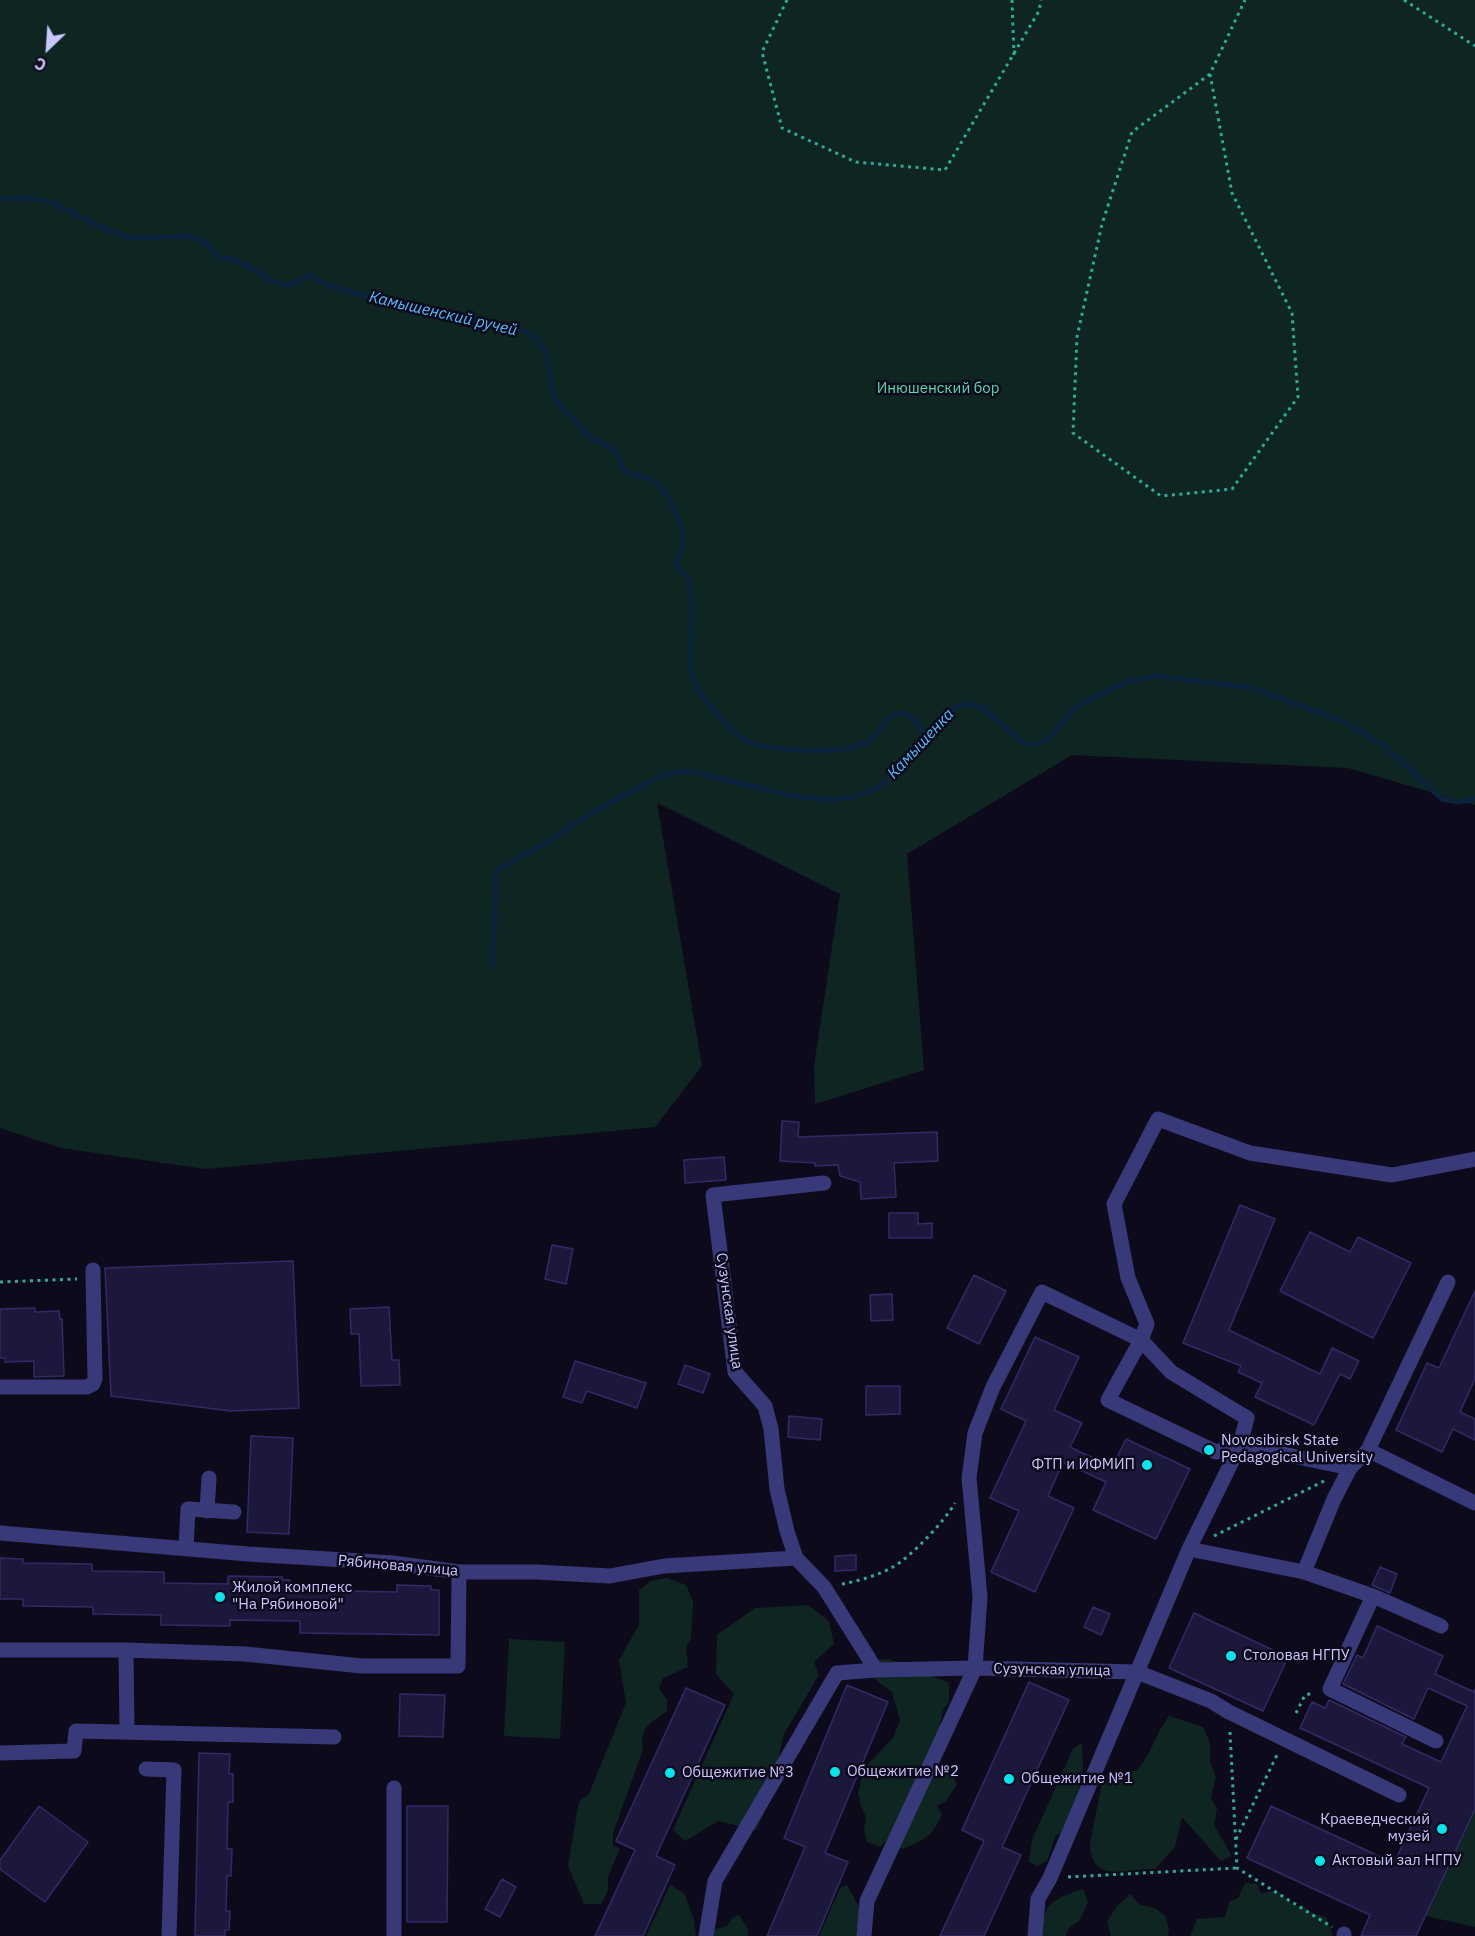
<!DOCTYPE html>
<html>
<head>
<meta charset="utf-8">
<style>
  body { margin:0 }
  #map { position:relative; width:1475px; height:1936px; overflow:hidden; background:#0d0b1b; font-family:"IBM Plex Sans",sans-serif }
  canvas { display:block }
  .north { position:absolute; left:18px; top:18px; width:60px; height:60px; -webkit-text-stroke:4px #0d0b1b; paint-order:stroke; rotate:205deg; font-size:16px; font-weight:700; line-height:24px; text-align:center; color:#c9c6fe }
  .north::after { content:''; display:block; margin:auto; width:21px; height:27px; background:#c9c6fe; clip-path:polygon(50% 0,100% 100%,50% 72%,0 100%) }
</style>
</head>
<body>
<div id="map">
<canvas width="1475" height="1936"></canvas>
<div class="north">С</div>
</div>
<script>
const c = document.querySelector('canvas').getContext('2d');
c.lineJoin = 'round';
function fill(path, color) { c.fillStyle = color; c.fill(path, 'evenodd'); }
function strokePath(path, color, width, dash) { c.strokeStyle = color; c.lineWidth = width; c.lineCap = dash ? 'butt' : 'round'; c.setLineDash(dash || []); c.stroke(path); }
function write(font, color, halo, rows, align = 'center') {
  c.font = font + ' "IBM Plex Sans",sans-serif'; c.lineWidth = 5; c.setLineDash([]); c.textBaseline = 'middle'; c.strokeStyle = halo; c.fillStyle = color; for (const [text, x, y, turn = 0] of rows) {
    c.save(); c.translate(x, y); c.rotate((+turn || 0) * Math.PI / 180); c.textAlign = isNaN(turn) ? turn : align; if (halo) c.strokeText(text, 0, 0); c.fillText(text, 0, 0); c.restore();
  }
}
fill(new Path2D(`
  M0 0H1475V805L1348 768 1072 755 907 854 924 1070 815 1104 814 1066 840 894 657 803 702 1066 655 1127 205 1169 61 1148 0 1128Z
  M667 1578 686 1585 693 1601 691 1638 686 1647 688 1667 663 1678 659 1689 667 1699V1711C650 1723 639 1728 643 1750L613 1833V1846L620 1848 608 1877V1891L601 1904H584L568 1866 579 1801 589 1794 626 1703 619 1660 639 1625V1590L651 1581Z
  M808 1605 829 1621 834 1644 814 1662 819 1675 784 1734 768 1805 756 1830 718 1821 685 1841 673 1830 734 1694 716 1674 717 1635 755 1608Z
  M509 1639 565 1642 560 1739 504 1736Z
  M889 1659 949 1683V1703L943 1710 932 1770 949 1768 957 1784 947 1800 937 1806 942 1814C933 1837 924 1840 902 1849L888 1839 880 1847 867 1842 864 1830 866 1817 861 1807 858 1792 865 1767 893 1738 900 1720 892 1692 878 1682 867 1670 874 1660Z
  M1169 1716 1203 1727 1210 1743V1761L1216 1777 1211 1798 1217 1809 1214 1825 1232 1856 1221 1861 1182 1817 1175 1847 1155 1869C1128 1868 1091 1885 1090 1844L1103 1777 1116 1770 1136 1771C1151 1756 1155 1734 1169 1716Z
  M1082 1743 1083 1768 1078 1794 1065 1829 1055 1837 1047 1861 1037 1866 1029 1862 1032 1840 1073 1749Z
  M1475 1809V1927L1426 1916Z
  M1245 1883 1257 1884 1261 1893 1277 1891 1295 1906 1302 1905 1313 1914 1326 1917 1333 1936H1190L1197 1919 1225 1917 1229 1902 1238 1898Z
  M670 1885 684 1893 694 1919 696 1936H646Z
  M847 1885 859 1907 868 1936H819L840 1888Z
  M1083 1889 1088 1902 1080 1920 1068 1929 1066 1936H1039C1046 1901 1049 1901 1083 1889Z
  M1130 1894 1140 1905 1155 1908 1166 1917 1169 1931 1167 1936H1111L1107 1922 1117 1906Z
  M739 1915 748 1929V1936H703V1932L727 1926 733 1917Z`), '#0e2522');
strokePath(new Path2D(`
  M0 199 28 198 51 202 112 232 127 237 141 238 187 236 206 242 219 257 236 260 275 282 285 285 293 284 310 275 313 276 325 284 358 294 506 327 523 331 536 338 545 351 555 399 591 438 616 451C620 458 620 467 626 472 633 478 641 475 648 478 667 485 682 522 683 541 684 550 676 558 676 567 679 570 684 572 686 575 697 589 688 651 691 671 694 689 708 704 720 717 728 726 736 735 747 741 767 752 849 755 868 742 880 735 885 713 901 713 912 714 921 730 928 737
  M492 967 496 888 495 877 497 870 544 844 595 811 649 782 667 774 688 771 793 796 830 800 853 797 875 789 893 776 928 737 944 715 958 705 968 704 983 708 1022 742 1031 745 1041 743 1052 735 1073 710 1088 700 1124 683 1156 676 1253 688 1347 723 1387 748 1442 799 1458 802 1475 799`), '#0c233e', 5);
const building = new Path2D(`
  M782 1121 799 1122 798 1137 937 1132 938 1161 894 1163 896 1197 861 1199 860 1182 840 1176 838 1165 815 1166V1163L780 1161Z
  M724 1157 726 1180 685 1183 684 1160Z
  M1240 1205 1275 1219 1229 1330 1320 1374 1332 1348 1359 1361 1350 1379 1340 1374 1314 1425 1255 1397 1262 1383 1238 1372 1241 1366 1183 1343Z
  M889 1213H918V1224L932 1223V1238H889Z
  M1310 1232 1350 1252 1358 1237 1411 1263 1373 1338 1280 1291Z
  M552 1245 573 1249 566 1284 545 1279Z
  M293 1261 299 1408 231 1411 111 1396 105 1268Z
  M974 1275 1006 1291 979 1344 947 1328Z
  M1475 1291V1379L1460 1412 1475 1419V1440L1453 1429 1442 1452 1396 1430 1427 1363 1439 1368Z
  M892 1294 893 1320 871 1321 870 1295Z
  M389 1307 392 1360H399L400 1385 361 1386 359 1334H351L350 1309Z
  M35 1308V1312L59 1311 60 1319H62L64 1376 34 1377V1361L5 1362V1358H0V1309Z
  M1035 1337 1079 1357 1054 1410 1082 1423 1070 1447 1112 1467 1126 1439 1190 1469 1156 1539 1093 1510 1106 1482 1063 1462 1048 1496 1074 1508 1035 1592 991 1572 1019 1511 990 1498 1026 1421 1001 1409Z
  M575 1361 646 1383 637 1408 587 1391 582 1403 563 1397Z
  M685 1365 710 1374 703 1393 678 1384Z
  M866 1386H900V1414L866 1415Z
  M789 1416 822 1419 820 1440 788 1437Z
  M251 1436 293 1438 289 1534 247 1532Z
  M856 1555V1570L835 1571V1556Z
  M0 1558 23 1559V1563L92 1564V1571L164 1572V1583L228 1584V1576L282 1577V1580H290V1584L342 1585V1591L397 1592V1585L431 1586V1590H439V1635L300 1633V1621L230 1620V1626L161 1625V1615L93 1614V1607L23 1606V1599H0Z
  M1380 1567 1397 1574 1390 1593 1372 1585Z
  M1093 1607 1110 1614 1101 1635 1084 1627Z
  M1194 1613 1288 1657 1263 1711 1169 1668Z
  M1377 1626 1443 1656 1435 1674 1474 1692 1475 1689V1809L1416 1936H1361L1370 1915 1247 1858 1271 1806 1394 1863 1429 1788 1300 1728 1312 1702 1325 1708 1329 1700 1406 1737 1402 1744 1441 1762 1467 1706 1428 1688 1414 1719 1343 1684 1357 1655 1363 1658Z
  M1029 1682 1069 1700 1002 1847 1021 1855 984 1936H940L984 1841 962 1830Z
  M847 1685 888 1702 825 1853 848 1862 817 1936H767L805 1847 784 1838Z
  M686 1688 725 1705 656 1856 675 1865 643 1936H595L635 1850 616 1841Z
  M400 1694 445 1695 443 1737 399 1736Z
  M199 1753 230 1754 229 1774H233V1802H228L227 1849H232L231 1876H227L226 1911H230L229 1930H225V1936H195Z
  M39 1806 88 1842 45 1902 0 1869V1860Z
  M407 1806H448L447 1922H407Z
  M502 1879 516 1887 500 1917 485 1909Z`);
fill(building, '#1c183c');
strokePath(building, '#322a67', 1.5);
strokePath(new Path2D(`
  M787 0 762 52 782 128 856 162 945 170 1039 11 1041 0
  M1012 0 1014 55
  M1404 0 1475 46
  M1210 74 1232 193 1292 313 1298 397 1232 489 1161 496 1073 433 1077 337 1102 224 1132 132 1210 74 1245 0
  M0 1282 77 1279
  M1214 1536 1324 1481
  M842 1584C858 1581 876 1576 891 1568 910 1558 944 1522 955 1503
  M1296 1713 1305 1695 1313 1693
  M1230 1732 1237 1868 1332 1927
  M1236 1839 1278 1753
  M1068 1877 1237 1868`), '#2faa99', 3, [3, 4.5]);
strokePath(new Path2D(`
  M824 1183 713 1195 735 1372 765 1406 771 1429 777 1489 787 1531 796 1558 824 1587 876 1670 975 1668 1137 1672 1211 1701 1229 1712 1399 1795
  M0 1387H87L93 1384 95 1379 93 1270
  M1368 1450 1475 1503
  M207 1511 209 1478
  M0 1533 248 1554 393 1563 459 1572H536L610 1576 664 1566 796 1558
  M186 1548 188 1509 234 1512
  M1189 1549 1304 1572 1373 1596 1441 1626
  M1304 1572 1334 1499 1350 1468
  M1373 1596 1330 1689 1436 1741
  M0 1650H126L127 1732
  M126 1650 245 1654 362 1666H458L459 1572
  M0 1753 74 1751 76 1731 334 1737
  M146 1769 174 1770 169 1936
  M394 1788V1936
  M706 1936 715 1881 837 1673 876 1670
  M864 1936 867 1901 975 1668 980 1597 969 1478 975 1433 993 1387 1042 1292 1141 1340 1108 1400 1216 1452 1240 1445 1247 1418 1171 1372 1141 1340 1147 1324 1128 1278 1114 1204 1158 1119 1250 1153 1392 1175 1475 1159
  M1035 1936 1038 1899 1050 1878 1189 1549 1240 1445 1350 1468 1368 1450 1448 1282
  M1344 1936V1934`), '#373979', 15);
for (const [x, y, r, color] of [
  [1209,1450,6,"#05e6ec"],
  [1147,1465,6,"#05e6ec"],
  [220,1597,6,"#05e6ec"],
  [1231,1656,6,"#05e6ec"],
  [835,1772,6,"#05e6ec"],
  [670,1773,6,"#05e6ec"],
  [1009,1779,6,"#05e6ec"],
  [1442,1829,6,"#05e6ec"],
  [1320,1861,6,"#05e6ec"]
]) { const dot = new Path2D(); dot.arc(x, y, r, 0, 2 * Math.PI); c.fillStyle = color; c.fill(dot); strokePath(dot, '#0d0b1b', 2); }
write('15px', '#55dbaf', '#0d0b1b', [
  ["Инюшенский бор",938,389]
]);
write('15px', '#c9c6fe', '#0d0b1b', [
  ["Сузунская улица",729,1311,82],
  ["Рябиновая улица",398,1566,5],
  ["Сузунская улица",1052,1670,1]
]);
write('15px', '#c9c6fe', '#0d0b1b', [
  ["Novosibirsk State",1221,1441],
  ["Pedagogical University",1221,1458],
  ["ФТП и ИФМИП",1135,1465,"right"],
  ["Жилой комплекс",232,1588],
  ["\"На Рябиновой\"",232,1605],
  ["Столовая НГПУ",1243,1656],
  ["Общежитие №2",847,1772],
  ["Общежитие №3",682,1773],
  ["Общежитие №1",1021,1779],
  ["Краеведческий",1430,1820,"right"],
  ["музей",1430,1837,"right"],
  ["Актовый зал НГПУ",1332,1861]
], 'left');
write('italic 16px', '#57bcfc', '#0d0b1b', [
  ["Камышенский ручей",443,314,13],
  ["Камышенка",921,744,-47]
]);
</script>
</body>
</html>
